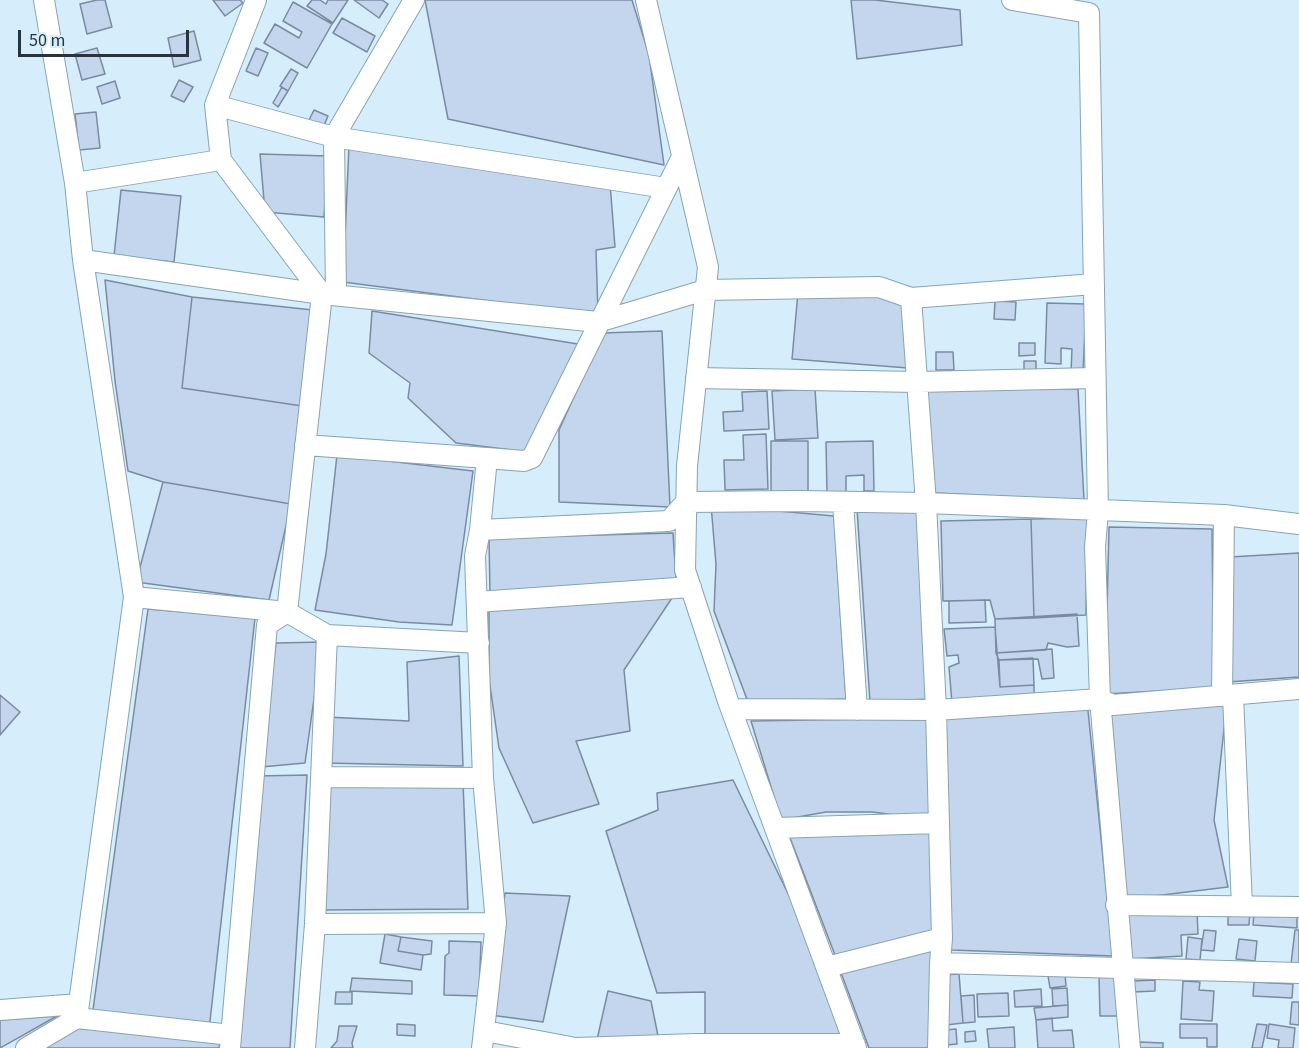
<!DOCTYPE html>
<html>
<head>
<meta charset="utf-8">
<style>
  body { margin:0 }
  #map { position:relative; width:1299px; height:1048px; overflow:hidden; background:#d6eefb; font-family:"Source Sans 3",sans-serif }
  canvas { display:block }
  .scale { position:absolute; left:18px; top:30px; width:171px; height:27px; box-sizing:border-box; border:3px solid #28343a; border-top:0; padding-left:8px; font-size:18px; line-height:21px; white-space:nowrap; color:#28343a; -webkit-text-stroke:4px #d6eefb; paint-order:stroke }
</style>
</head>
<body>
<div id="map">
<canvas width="1299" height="1048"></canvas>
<div class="scale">50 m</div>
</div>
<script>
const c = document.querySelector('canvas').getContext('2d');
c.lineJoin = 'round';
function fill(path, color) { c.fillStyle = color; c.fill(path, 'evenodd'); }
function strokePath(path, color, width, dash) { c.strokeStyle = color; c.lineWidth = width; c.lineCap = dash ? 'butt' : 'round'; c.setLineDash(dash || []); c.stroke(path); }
const building = new Path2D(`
  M97 0H105L112 27 87 34 80 4Z
  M213 0H240L243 3 225 16Z
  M312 0H320L326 4 328 0H348L333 23 307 6Z
  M354 0H382L388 4 379 18Z
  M425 0H632L649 55 664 165 448 119Z
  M851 0H875L960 10 962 45 857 59Z
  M293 2 332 24 307 68 264 43 275 24 299 38 302 32 283 21Z
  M342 18 375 36 367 52 333 33Z
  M194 31 201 60 174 67 168 38Z
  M97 48 105 74 82 80 75 54Z
  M256 48 268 53 258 76 246 71Z
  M291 69 298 73 288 91 280 86Z
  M179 80 193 87 184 102 171 96Z
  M115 81 120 98 102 104 97 87Z
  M282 87 288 91 278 107 273 103Z
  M314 110 328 116 322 130 307 124Z
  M96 112 100 148 79 150 75 114Z
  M349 146 610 183 615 247 596 250 598 315 343 282Z
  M260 154 328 156 324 217 265 212Z
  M121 190 181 196 174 262 114 256Z
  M105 280 192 297 182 388 302 406 291 504 163 482 128 471 115 381Z
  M798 292 905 299 908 368 792 359Z
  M192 297 313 310 302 406 182 388Z
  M995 301 1016 302 1015 320 994 319Z
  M1047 303 1086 304 1083 374 1071 373 1072 349 1061 348V364L1045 363Z
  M372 311 578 344 528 452 456 443 408 398 410 383 369 353Z
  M662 331 670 507 559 502V430L603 333Z
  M1019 343H1035V355L1019 356Z
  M936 352H953L954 370H936Z
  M1024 361H1036V371H1024Z
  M921 387 1078 389 1084 500 934 493Z
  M815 389 818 438 775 440 772 391Z
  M767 391 769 429 724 431 723 412 743 411 742 392Z
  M766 434 768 489 725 490 724 460H744L743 435Z
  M771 441H808V492H771Z
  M873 441 874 491H864V475L846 476V492L827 493 826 442Z
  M337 455 473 471 452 625 399 622 315 610 326 554Z
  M163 482 291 504 269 600 136 582Z
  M711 505 834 516 846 699 748 702 714 611 716 564Z
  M857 509H919L929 699 870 702Z
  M1087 518 1086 615 1034 618 1031 519Z
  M1031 519 1034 618 995 619 990 600 943 601 941 521Z
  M1109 527 1212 529 1214 688 1105 694Z
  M673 533 676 580 490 593 489 538Z
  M1299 553V677L1228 682 1230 557Z
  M674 595 624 670 630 731 576 741 599 804 533 823 499 748 489 679V605Z
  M985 600 986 622 949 623V601Z
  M148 609 255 618 209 1030 92 1017Z
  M1077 614 1079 646 1067 647 1048 643 1046 650 996 653 995 619Z
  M995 627 1000 687 1034 685V700L952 703 949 667 959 663 958 655 947 656 944 629Z
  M322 642 305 763 261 767 276 643Z
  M1052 649 1054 678 1042 679 1038 659 999 660 996 653Z
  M459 656 463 766 324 763 326 717 409 721 407 662Z
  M1033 658 1034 685 1000 687 999 660Z
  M0 695 20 712 0 735Z
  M1087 701 1113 956 951 950 944 718Z
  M1227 702 1214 820 1228 887 1121 900 1102 711Z
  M928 718 935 820 872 812H826L781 820 751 721Z
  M307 775 290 1048H238L257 776Z
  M733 780 824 968 845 1037 705 1040V992L657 993 606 831 658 810 657 793Z
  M463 782 468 909 322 910 330 784Z
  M933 827 936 932 835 955 787 830Z
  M505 893 570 896 543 1022 490 1015Z
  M1197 911 1198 934 1181 935 1182 956 1130 959 1128 915Z
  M1228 911 1250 912 1249 925H1228Z
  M1254 911 1297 913V928L1253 925Z
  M1204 930 1216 931 1214 951 1201 950Z
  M1295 930H1299V965L1291 964Z
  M385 934 401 937 398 951 423 955 421 970 380 963Z
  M401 937 432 941 431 954 423 955 398 951Z
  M1188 937 1202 939 1200 960 1186 959Z
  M1239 939 1257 941 1255 961 1236 959Z
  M449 941 481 942 479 996 444 995 445 956 449 953Z
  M933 947 931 1048H869L840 970Z
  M959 974 963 1023 946 1025 943 975Z
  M1065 974 1066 986 1050 988 1048 976Z
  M1099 977H1116L1117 1016H1100Z
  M352 978 412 981V994L350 991Z
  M1155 980V991L1133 992V981Z
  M1183 981 1200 982 1199 990 1214 991 1212 1021 1181 1019Z
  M1254 982 1293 984 1292 998 1253 996Z
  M1067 988 1068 1005 1053 1006 1052 989Z
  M1041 989 1042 1006 1015 1007 1014 991Z
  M608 991 651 1001 658 1036 596 1044Z
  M336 992H352V1004H335Z
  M1008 993 1009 1016 978 1017 977 994Z
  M974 995 975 1022 963 1023 961 996Z
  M1292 1002H1299V1025L1290 1024Z
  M1068 1005V1017L1036 1020 1034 1008Z
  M57 1016 0 1048V1020Z
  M1052 1018 1053 1031 1072 1030 1074 1048H1038L1036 1020Z
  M397 1024 415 1025V1036L397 1035Z
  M1180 1024H1217V1047H1207V1038H1180Z
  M1257 1024 1267 1025 1262 1048H1252Z
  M1269 1024 1295 1028 1293 1048H1278L1279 1040 1267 1038Z
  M339 1026H357L352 1043 353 1048H331L337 1041Z
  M67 1027 220 1042 219 1048H33Z
  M1014 1027 1015 1048H989L987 1029Z
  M956 1029 957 1044 946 1045 945 1030Z
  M975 1031 976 1041 965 1042V1032Z
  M1140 1042 1163 1043V1048H1139Z`);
fill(building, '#c4d6ee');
strokePath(building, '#7a8ba1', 1.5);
const minor = new Path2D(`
  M44 0 75 183 221 160
  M414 0 334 137 666 188
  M646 0 708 267 687 466 685 570 728 701 856 1048
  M1012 0 1089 13 1098 511 1095 547 1100 699 1130 1048
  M215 105 334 137 336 295
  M75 183 83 260 322 294 598 322 705 290 879 287 911 298 926 503 936 710 942 938 940 963 1299 973
  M83 260 134 597
  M911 298 1094 284
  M696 378 917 382 1095 378
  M305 445 487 458
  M843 502 857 710
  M480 530 669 521 686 502 799 501 926 503 1224 515 1299 524
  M477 602 691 587
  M1233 695 1242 906
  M1222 696 1224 515
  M732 709 936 710 1100 699 1113 705 1299 689
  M321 777 483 778
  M775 828 938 823
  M1116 905 1299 907
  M315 924 496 923
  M827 967 942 938
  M0 1010 79 1004
  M77 1018 231 1035
  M485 1031 576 1048 696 1044H855
  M26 1048 77 1018 134 597 287 612 327 635 479 643
  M230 1048 267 625 287 612 322 294 221 160 215 105 256 0
  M305 1048 315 924 327 635
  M482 1048 496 923 483 778 475 556 480 530 487 458 524 461 532 458 682 157
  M938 1048 940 963`);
strokePath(minor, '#87a4b3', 22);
strokePath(minor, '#fff', 20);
</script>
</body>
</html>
